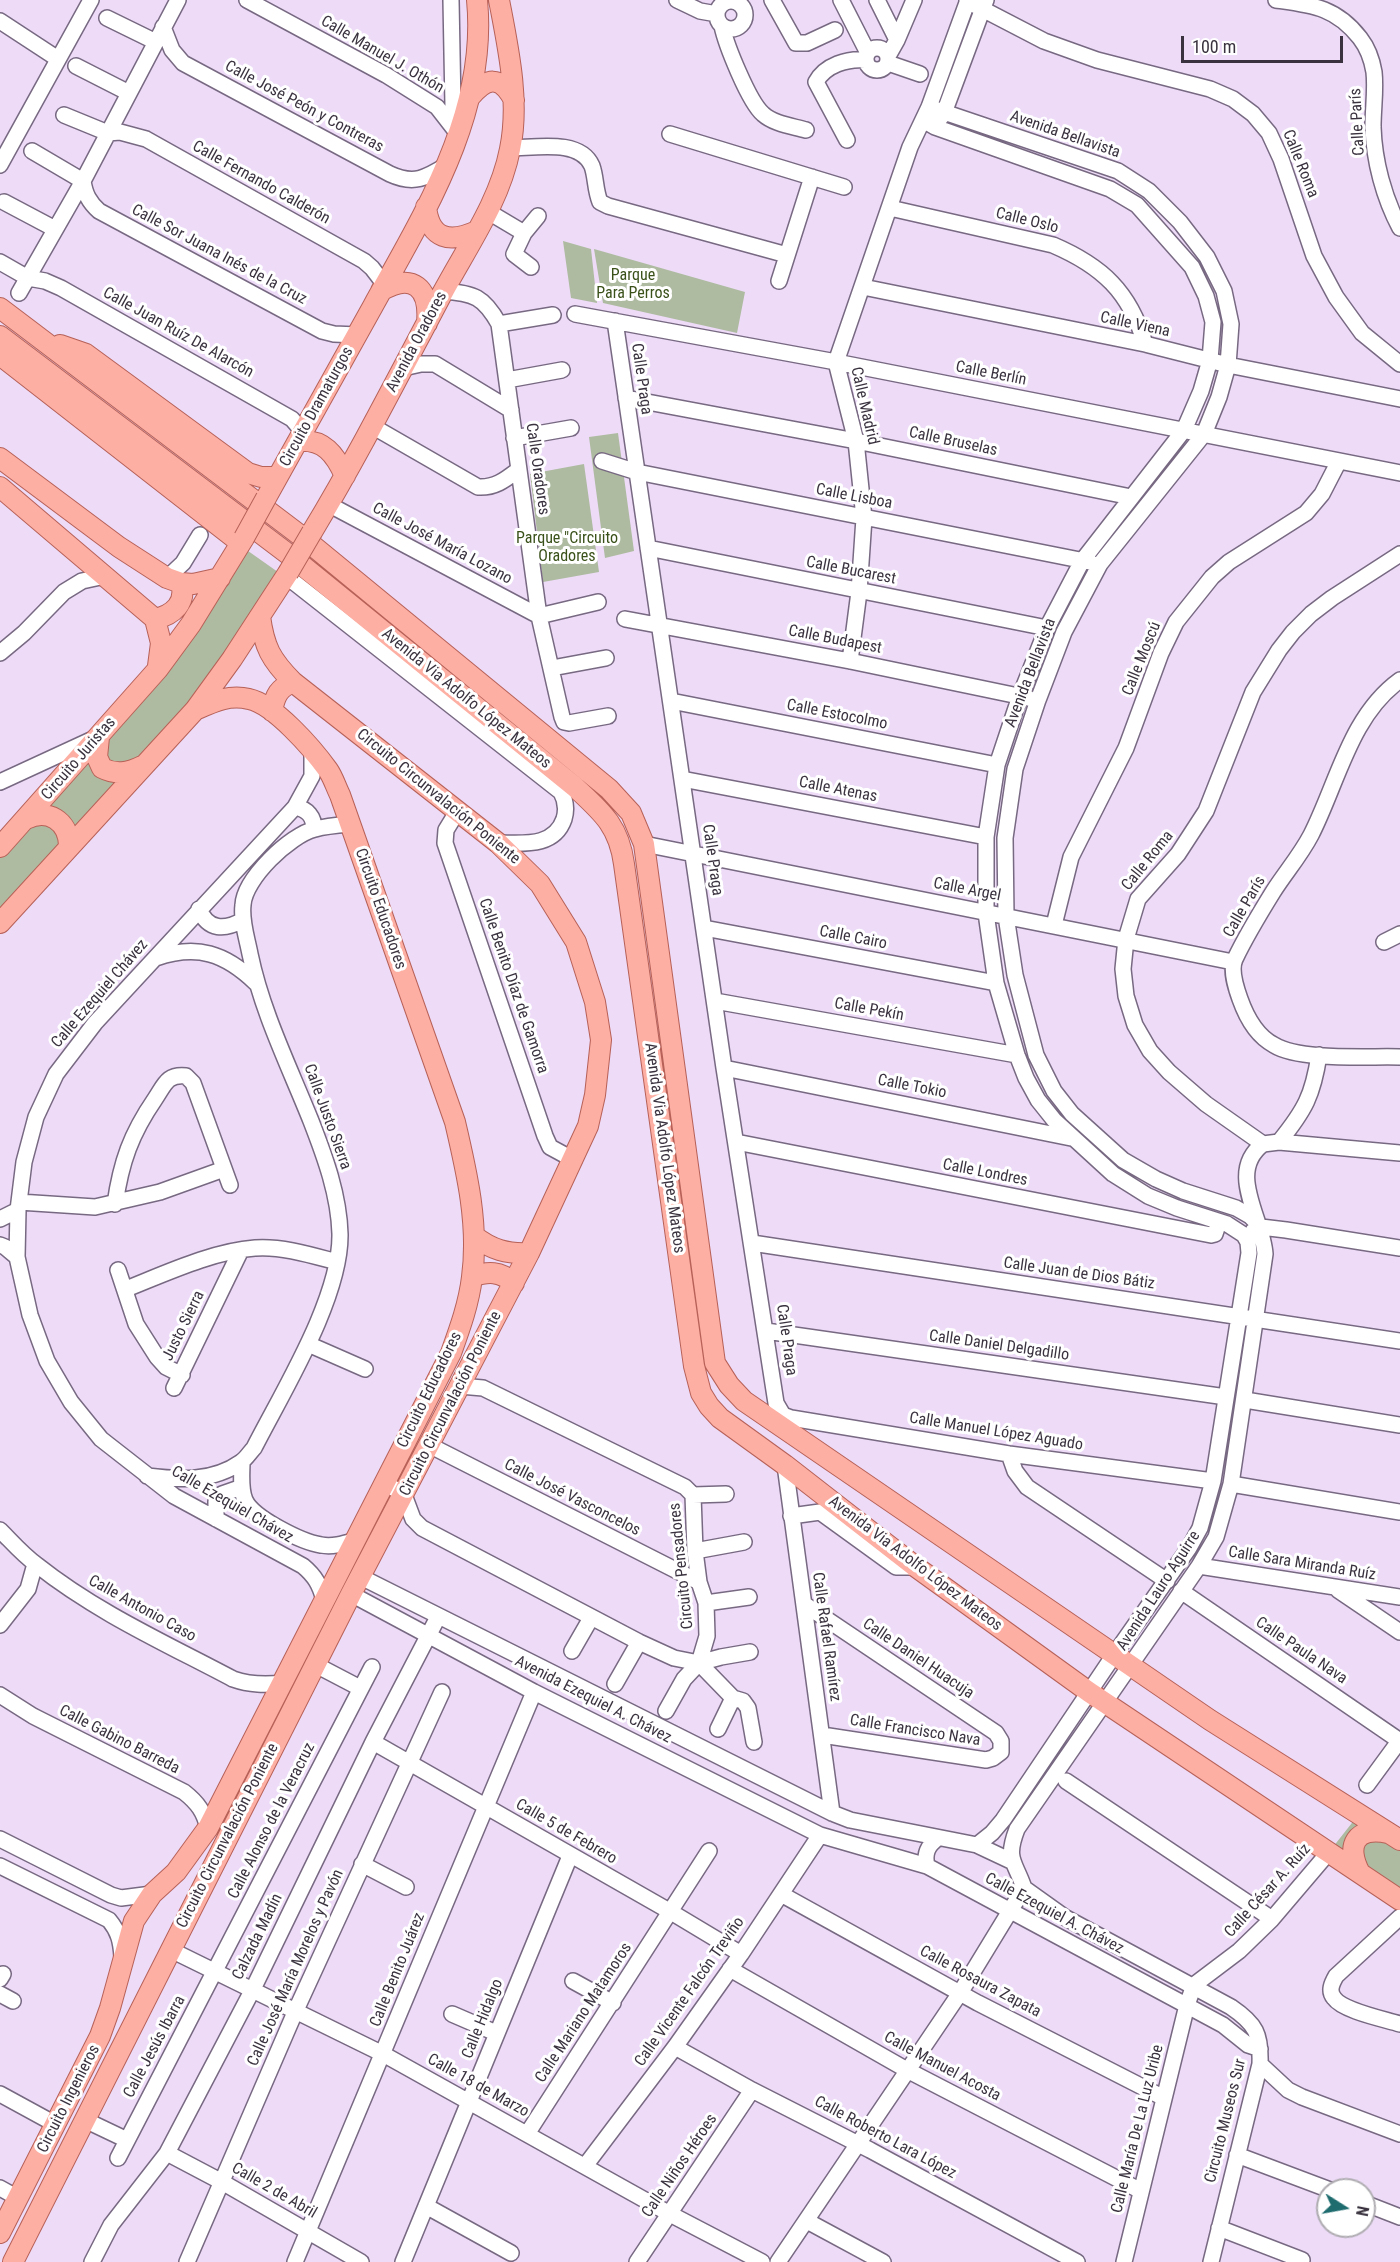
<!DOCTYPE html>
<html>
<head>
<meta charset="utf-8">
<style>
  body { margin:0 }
  #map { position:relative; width:1400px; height:2262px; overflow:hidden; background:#eddbf8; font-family:"Roboto Condensed",sans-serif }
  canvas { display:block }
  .north { position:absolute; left:1316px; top:2178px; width:60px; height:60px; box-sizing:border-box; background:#fff; border:2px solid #b0adb2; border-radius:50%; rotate:101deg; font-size:16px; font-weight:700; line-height:24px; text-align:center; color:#3a333f }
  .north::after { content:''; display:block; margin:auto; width:21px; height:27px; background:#1f6c6f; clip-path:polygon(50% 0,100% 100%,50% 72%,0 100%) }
  .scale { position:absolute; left:1181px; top:36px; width:162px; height:27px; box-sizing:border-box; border:3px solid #3a333f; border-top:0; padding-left:8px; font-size:18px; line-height:21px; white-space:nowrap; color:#3a333f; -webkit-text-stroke:4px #fff; paint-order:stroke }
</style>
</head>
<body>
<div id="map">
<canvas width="1400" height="2262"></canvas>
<div class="north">N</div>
<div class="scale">100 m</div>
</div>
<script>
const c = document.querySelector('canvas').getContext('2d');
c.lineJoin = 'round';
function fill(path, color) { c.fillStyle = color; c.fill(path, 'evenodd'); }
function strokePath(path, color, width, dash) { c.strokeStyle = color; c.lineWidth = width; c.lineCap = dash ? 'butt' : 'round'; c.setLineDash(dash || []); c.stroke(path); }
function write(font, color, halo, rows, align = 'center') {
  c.font = font + ' "Roboto Condensed",sans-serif'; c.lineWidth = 6; c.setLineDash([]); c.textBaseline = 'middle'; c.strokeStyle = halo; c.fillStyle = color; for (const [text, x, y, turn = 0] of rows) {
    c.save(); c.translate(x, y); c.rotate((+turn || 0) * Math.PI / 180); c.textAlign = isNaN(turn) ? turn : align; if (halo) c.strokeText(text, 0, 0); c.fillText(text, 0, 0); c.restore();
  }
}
fill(new Path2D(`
  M563 241 591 249 597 303 571 298Z
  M594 249 745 292 737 333 603 303Z
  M618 433 634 551 605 558 589 437Z
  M584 464 599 572 543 582 530 474Z
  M241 546 285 577 232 659 0 927V854L26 826Z
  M1359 1814 1400 1840V1900L1329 1852Z`), '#aebba0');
const minor = new Path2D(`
  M247 0 386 75 437 107 458 134
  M451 0 453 106 457 129
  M677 0 700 11 717 14
  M772 0 796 43H807L835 30
  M841 0 868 53
  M877 0 897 40
  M1276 0C1312 5 1336 7 1360 38 1367 47 1372 60 1374 72 1376 90 1373 108 1373 127 1374 161 1384 198 1400 228
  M967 1 1044 41 1097 60 1210 89 1233 99 1253 114 1269 133 1281 159 1314 256 1336 297 1362 333 1400 364
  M717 15a14 14 0 1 1 28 0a14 14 0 1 1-28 0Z
  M107 18 156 42
  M0 21 58 59
  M722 26C726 45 749 102 763 114 774 124 792 126 806 130
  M163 27 172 50 183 63 390 174C414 185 426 178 447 165
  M866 59a11 11 0 1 1 22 0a11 11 0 1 1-22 0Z
  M888 56 897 40 914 0
  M888 63 920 74
  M76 66 129 93
  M929 107 1118 171 1149 191 1180 222 1207 257 1224 291 1231 324 1228 365 1219 397 1204 434 1100 564 1064 632 1038 700 1015 769 1005 838 1006 916 1015 975 1036 1055 1054 1091 1072 1114 1123 1160 1156 1179 1183 1191 1236 1208 1250 1216 1261 1227
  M64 115 108 133 120 132 146 139 364 261 372 268 385 285
  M923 120 935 127 1110 189 1137 205 1192 267 1206 296 1213 322 1210 360 1201 391 1184 430 1082 561 1047 628 1020 696 997 765 986 837V913L996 983 1017 1055 1026 1078 1038 1100 1054 1120 1113 1174 1148 1196 1177 1208 1227 1224 1244 1235
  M939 120 944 113 986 0
  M670 134 844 187
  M847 140 816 82C825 65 848 58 866 60
  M510 148C534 148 580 138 592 166 596 177 595 190 600 202L608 206 787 255
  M32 151 83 181C85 194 89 202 99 211L322 331 334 334 357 335
  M0 165 91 0
  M4 202 55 229
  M890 208 1053 245C1102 266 1130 292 1145 344
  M487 211 524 233
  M0 262 28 278 45 281 61 288 292 419 303 432
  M531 267 514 254 524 233 538 216
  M779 281 812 177
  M863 287 1145 344 1228 365 1400 399
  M443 291C474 293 484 297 499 324L539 616 562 717 564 722 569 723 608 716
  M19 293 83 181 178 0
  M575 314 836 362 1400 473
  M615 321 724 1068 776 1403 783 1415 791 1418
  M499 324 553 315
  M403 368 421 364H435L511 410
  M507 380 562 370
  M626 398 856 441 1131 497
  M372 426 478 487C495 488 505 480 518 470
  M514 438 571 428
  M602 461 637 472 1090 562
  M328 504 539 616
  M648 548 1047 628
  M1400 554 1332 598 1311 614 1293 632 1279 650 1253 692 1206 811 1178 854 1138 899 1126 939 1123 969 1126 996 1135 1025 1150 1051 1169 1072 1206 1104 1253 1137 1263 1144 1279 1142 1400 1153
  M286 576 561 792C566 801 567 809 564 819 554 848 522 843 498 843
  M167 578 183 563 200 535
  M539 616 598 602
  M625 619 850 661 1028 698
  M0 653 24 633 64 592 82 581 105 576
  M850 661 859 592 864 518 856 441 836 362 910 147 929 107 968 0
  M552 668 606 658
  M1400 680C1350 716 1338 782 1311 835 1300 856 1285 873 1273 892 1260 913 1246 936 1235 959 1230 970 1236 988 1240 999 1246 1016 1257 1036 1274 1045 1300 1061 1368 1056 1400 1057
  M671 701 997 765
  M312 750V776L295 807 95 1023 56 1074 36 1117 24 1162 18 1210 17 1257 30 1315 47 1361 71 1402 101 1439 174 1496 303 1566C315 1576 320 1585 324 1600
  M682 779 986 837
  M0 782 91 740
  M295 807C308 809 314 817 314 829
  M457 812 446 830 445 843 545 1136 550 1147 574 1160
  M644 844 1233 962
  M199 909C208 931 225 930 243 920
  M1054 925 1071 857 1126 748 1161 653 1176 622 1212 577 1229 562 1306 513 1322 494 1339 461
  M704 928 996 983
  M1384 942 1400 934
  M156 958C197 944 225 953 256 983
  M715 1001 1017 1055
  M724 1068 1071 1138
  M736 1142 1211 1235 1215 1234 1219 1222
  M1279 1142C1305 1110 1313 1095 1319 1055
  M19 1202 95 1207 160 1192 224 1169
  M115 1204C121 1162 131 1134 155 1099 165 1084 167 1074 186 1076L193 1083 230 1185
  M0 1219 18 1210
  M1253 1231 1261 1227 1286 1230 1400 1248
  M752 1243 1400 1341
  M0 1245 5 1247 17 1257
  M118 1270 136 1324 157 1357 166 1367 182 1375
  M126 1289C164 1274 213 1251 255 1248 282 1246 311 1255 337 1262
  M766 1331 1226 1397
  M308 1344 365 1369
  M460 1386 483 1388 685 1487 693 1495 695 1551 699 1582 706 1603 707 1636 699 1663 684 1679 666 1711
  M174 1388 241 1250
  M1245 1400 1400 1425
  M781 1420 791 1418 1009 1454 1213 1481
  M429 1445 699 1582
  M1009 1454 1015 1471 1027 1487 1167 1581
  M242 1462C242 1473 240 1489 245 1500 253 1518 302 1542 321 1545 332 1547 343 1544 354 1541
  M785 1465 832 1813
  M147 1476C179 1480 213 1482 241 1462 246 1459 250 1452 254 1448 283 1391 341 1298 340 1234 339 1195 325 1157 311 1121 289 1066 262 1012 250 954 247 938 241 921 243 905 244 879 290 835 315 829 326 826 339 825 351 824
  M384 1482 404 1495 413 1519 422 1528 639 1642 674 1658 699 1663 721 1657 750 1652
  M1231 1484 1400 1512
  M693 1495 726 1494
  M791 1516 820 1512 896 1567H916
  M216 1519V1501L222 1494 242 1487
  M0 1530C12 1542 23 1555 37 1565 96 1612 167 1644 233 1679 250 1685 265 1685 283 1683
  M695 1551 744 1542
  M1199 1566 1400 1597
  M361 1577 832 1813 850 1820 977 1845 1011 1861
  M1338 1590 1400 1632
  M1181 1591 1400 1741
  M351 1594 534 1692 820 1835 927 1866 1223 2025 1248 2045 1260 2049
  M706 1603 749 1597
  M804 1604 996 1733 1001 1741V1752L993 1758 986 1760 822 1735
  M0 1625 28 1589 35 1564
  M572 1651 591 1618
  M699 1663 733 1698 743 1701 748 1708 754 1742
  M316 1665 360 1688
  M615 1684 639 1642
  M0 1695 33 1716 184 1792C198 1803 204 1812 208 1828
  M718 1729 733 1698
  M373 1742 671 1912 741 1954
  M1066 1781 1272 1919
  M1367 1785 1400 1740
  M0 1839 111 1895 121 1898 152 1894
  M977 1845 992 1833 1003 1820 1114 1655 1189 1548 1200 1528 1213 1481 1249 1253 1248 1242 1244 1235
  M362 1864 406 1887
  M0 1866 109 1920C119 1932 121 1942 122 1957
  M927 1866C924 1854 927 1846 938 1838
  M1024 1888C1015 1861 1005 1860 1017 1829L1199 1566 1216 1537 1231 1484 1265 1254C1263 1218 1226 1172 1263 1144
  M1024 1888 1066 1918 1231 2007C1256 2024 1261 2034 1260 2064L1211 2262
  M781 1894 978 2003 1164 2098
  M1400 1917 1336 1976C1332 1983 1328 1991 1334 1998 1343 2011 1384 2019 1400 2024
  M171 1950 383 2054 670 2214 762 2262
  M730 1969 907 2070 1141 2191
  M0 1979 3 1974
  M573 1981 613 2003
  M0 1994 13 2001
  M452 2014 496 2033
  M675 2047 752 2090 870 2150 1077 2262
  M1260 2064 1288 2090 1302 2097 1400 2134
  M0 2094 55 2124
  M85 2120 127 2140
  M527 2134 709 1851
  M167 2153 222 2182 361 2262
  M1237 2155 1330 2190
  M118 2158 372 1667
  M585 2166 675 2047 741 1954 820 1835
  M0 2188 18 2198
  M1364 2203 1400 2217
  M426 2206 511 2253
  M807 2221 883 2262
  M1219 2228 1302 2260
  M92 2262 111 2225 167 2153 253 1989 373 1742 438 1617
  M187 2262 296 2010 442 1692
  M295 2262 534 1692
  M403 2262 570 1856
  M637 2262 752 2090
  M778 2262 960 1993 1024 1888
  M1124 2262 1187 2005 1194 1985 1239 1951 1272 1919 1329 1852`);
const major = new Path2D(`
  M470 97C487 77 500 75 514 100
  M426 207C430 240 450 243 477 231
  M381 291C413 272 430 288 427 323
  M0 308 301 536 609 789 631 813 644 844 715 1363 729 1385 744 1401 1210 1720 1400 1840
  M0 336 288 554 575 787C602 812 619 826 624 864L694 1366 701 1393 709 1406 720 1418 785 1465 916 1567 1089 1692 1400 1900
  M60 345 86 354 248 473 261 477H277
  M0 355 241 543
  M298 441C324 439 335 454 345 476
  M0 458 119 547 167 578 181 583 193 584 220 578
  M0 487 155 619 161 643 158 666
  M266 498C301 434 337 370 373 306 425 212 488 112 477 0
  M312 532C359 454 400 373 443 292 467 247 500 201 510 149 520 101 508 47 499 0
  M155 619C173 615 187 603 181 583
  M272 711C275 695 279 688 293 682
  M99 737 97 757 102 768C116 775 128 773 142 766
  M26 819C48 808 68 821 69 845
  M0 847 158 669 191 624 244 538
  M0 923 195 710 232 659 288 573
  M474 1236C492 1250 507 1254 529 1253
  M472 1277C488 1271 500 1271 514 1283
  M1360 1873C1345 1845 1356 1826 1388 1833
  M0 2233 100 2036 110 2008 134 1921 152 1894 176 1872 208 1828 451 1353C460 1328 469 1303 472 1277 479 1225 467 1173 455 1122L340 795C336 787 333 777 328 770 313 749 274 704 249 699 229 694 213 702 195 710
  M13 2262 351 1594 529 1253 588 1126 595 1095 601 1040 595 1002 576 942 540 884 498 843 293 682C271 660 264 647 260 616`);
strokePath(minor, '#786982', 18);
strokePath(major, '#b76158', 22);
strokePath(minor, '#fff', 15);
strokePath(major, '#fdafa3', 20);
const majorBridge = new Path2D(`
  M244 538 266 498
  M288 573 312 532`);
strokePath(majorBridge, '#b76158', 22, []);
strokePath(majorBridge, '#fdafa3', 20);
write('16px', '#3a333f', '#fff', [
  ["Calle Manuel J. Othón",382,55,30],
  ["Calle José Peón y Contreras",304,107,28],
  ["Calle París",1358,122,-93],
  ["Avenida Bellavista",1065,135,19],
  ["Calle Roma",1300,164,68],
  ["Calle Fernando Calderón",261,183,29],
  ["Calle Oslo",1027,221,14],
  ["Calle Sor Juana Inés de la Cruz",219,255,28],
  ["Calle Viena",1135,325,12],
  ["Calle Juan Ruíz De Alarcón",178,333,29],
  ["Avenida Oradores",417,342,-62],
  ["Calle Berlín",991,374,11],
  ["Calle Praga",641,379,82],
  ["Calle Madrid",864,406,77],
  ["Circuito Dramaturgos",317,407,-61],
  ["Calle Bruselas",953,442,12],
  ["Calle Oradores",537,469,82],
  ["Calle Lisboa",854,497,11],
  ["Calle José María Lozano",442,544,28],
  ["Calle Bucarest",851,571,11],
  ["Calle Budapest",835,640,11],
  ["Calle Moscú",1142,659,-68],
  ["Avenida Bellavista",1031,673,-69],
  ["Avenida Via Adolfo López Mateos",466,699,39],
  ["Calle Estocolmo",837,715,11],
  ["Circuito Juristas",79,759,-49],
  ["Calle Atenas",838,790,11],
  ["Circuito Circunvalación Poniente",438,797,39],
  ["Calle Praga",712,860,82],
  ["Calle Roma",1148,861,-51],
  ["Calle Argel",967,890,11],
  ["Calle París",1245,907,-60],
  ["Circuito Educadores",380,909,71],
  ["Calle Cairo",853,938,11],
  ["Calle Benito Díaz de Gamorra",513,986,71],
  ["Calle Ezequiel Chávez",100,994,-49],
  ["Calle Pekín",869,1010,10],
  ["Calle Tokio",912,1087,11],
  ["Calle Justo Sierra",327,1117,70],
  ["Avenida Via Adolfo López Mateos",664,1148,82],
  ["Calle Londres",985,1173,11],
  ["Calle Juan de Dios Bátiz",1079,1274,8],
  ["Justo Sierra",184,1326,-64],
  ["Calle Praga",786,1340,82],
  ["Calle Daniel Delgadillo",999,1346,8],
  ["Circuito Educadores",430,1390,-64],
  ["Circuito Circunvalación Poniente",451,1404,-63],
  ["Calle Manuel López Aguado",996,1432,9],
  ["Calle José Vasconcelos",572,1498,27],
  ["Calle Ezequiel Chávez",232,1505,30],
  ["Avenida Via Adolfo López Mateos",915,1564,37],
  ["Calle Sara Miranda Ruíz",1302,1564,9],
  ["Circuito Pensadores",682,1566,-96],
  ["Avenida Lauro Aguirre",1159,1591,-57],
  ["Calle Antonio Caso",142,1609,29],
  ["Calle Rafael Ramírez",826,1637,82],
  ["Calle Paula Nava",1301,1651,34],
  ["Calle Daniel Huacuja",918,1659,34],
  ["Avenida Ezequiel A. Chávez",593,1700,27],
  ["Calle Francisco Nava",915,1731,9],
  ["Calle Gabino Barreda",119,1740,27],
  ["Calle Alonso de la Veracruz",272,1821,-63],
  ["Calle 5 de Febrero",566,1832,30],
  ["Circuito Circunvalación Poniente",228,1836,-63],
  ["Calle César A. Ruíz",1268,1891,-48],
  ["Calle Ezequiel A. Chávez",1054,1914,28],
  ["Calzada Madín",258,1937,-64],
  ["Calle José María Morelos y Pavón",296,1968,-66],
  ["Calle Benito Juárez",398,1970,-68],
  ["Calle Rosaura Zapata",980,1982,28],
  ["Calle Vicente Falcón Treviño",690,1992,-55],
  ["Calle Mariano Matamoros",584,2013,-57],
  ["Calle Hidalgo",483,2019,-68],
  ["Calle Jesús Ibarra",155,2047,-62],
  ["Calle Manuel Acosta",942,2067,28],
  ["Calle 18 de Marzo",478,2086,29],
  ["Circuito Ingenieros",69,2099,-63],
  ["Circuito Museos Sur",1226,2121,-76],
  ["Calle María De La Luz Uribe",1138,2129,-76],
  ["Calle Roberto Lara López",885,2138,28],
  ["Calle Niños Héroes",680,2166,-56],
  ["Calle 2 de Abril",274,2191,30]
]);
write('16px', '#3a511a', '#fff', [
  ["Parque",633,276],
  ["Para Perros",633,294],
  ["Parque \"Circuito",567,539],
  ["Oradores",567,557]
]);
</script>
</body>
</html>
